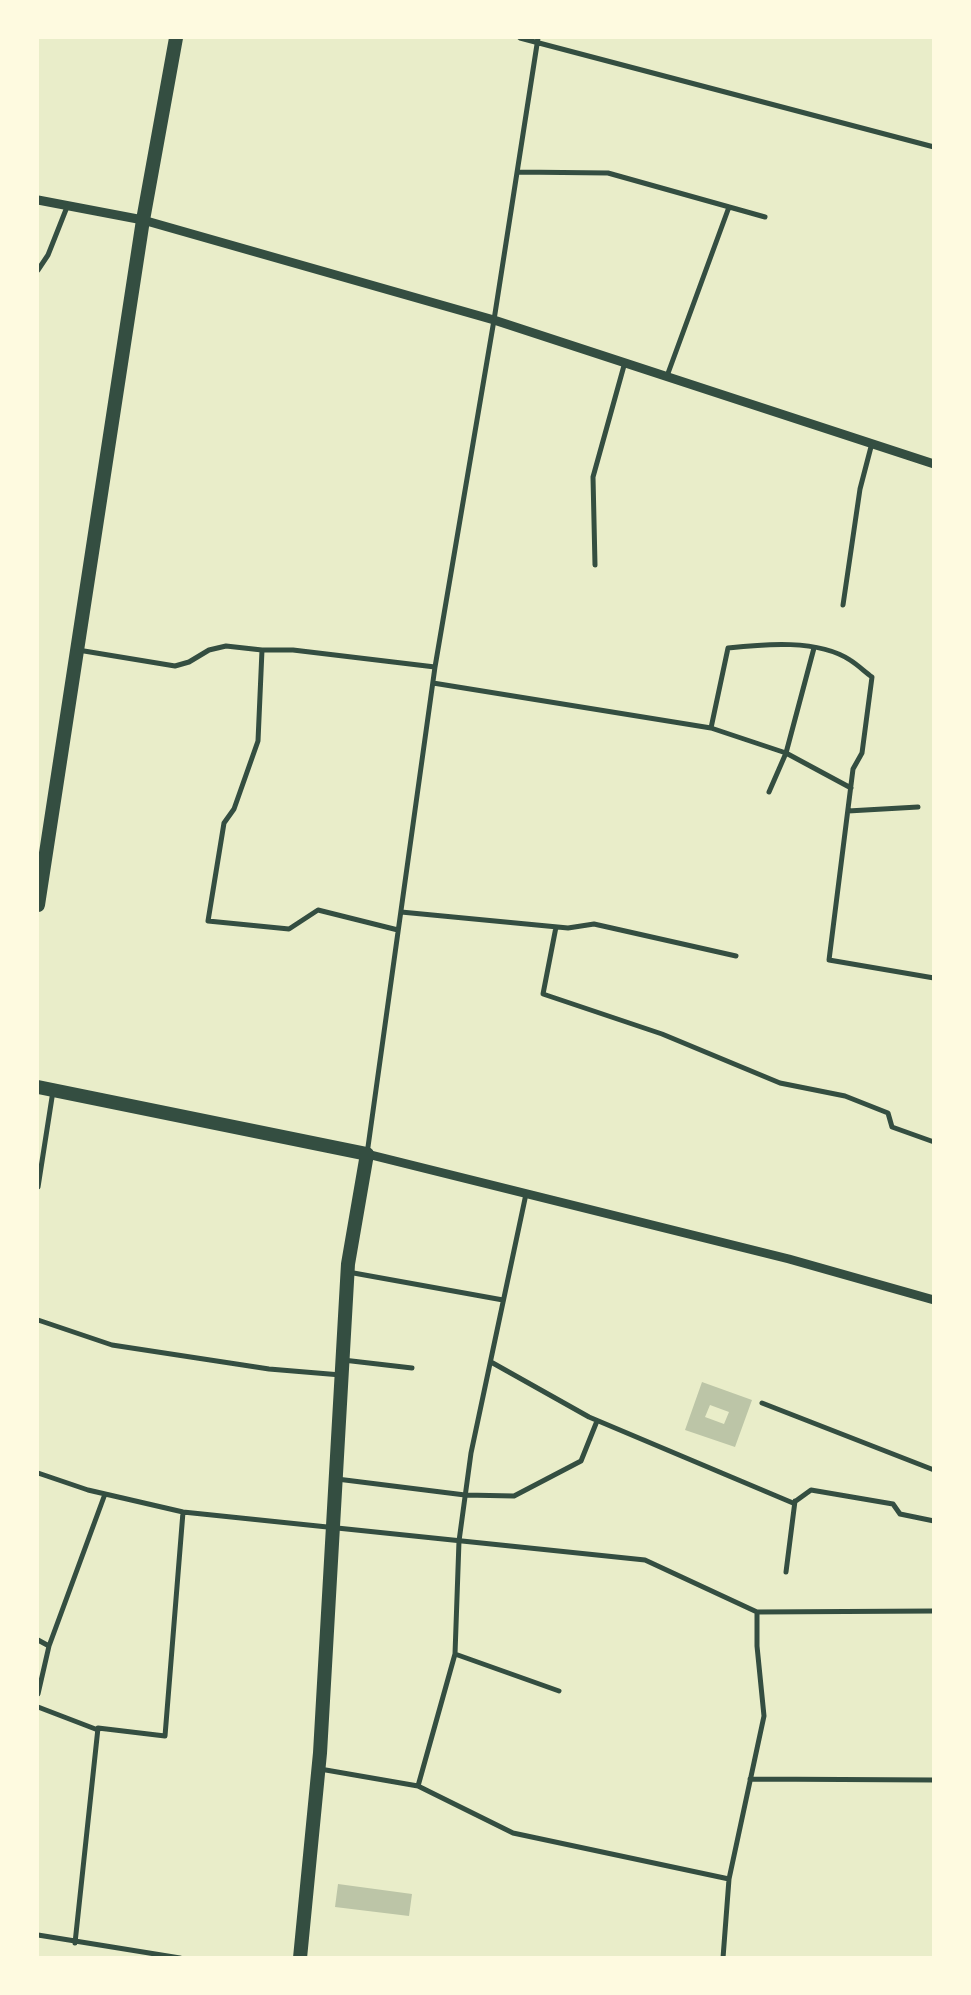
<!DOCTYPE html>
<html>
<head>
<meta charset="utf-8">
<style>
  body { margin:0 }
  #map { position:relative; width:971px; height:1995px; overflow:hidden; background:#e9edc9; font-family:"Roboto Condensed",sans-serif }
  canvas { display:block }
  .frame { position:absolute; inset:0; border:39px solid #fefae0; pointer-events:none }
</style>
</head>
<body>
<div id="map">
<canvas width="971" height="1995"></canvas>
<div class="frame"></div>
</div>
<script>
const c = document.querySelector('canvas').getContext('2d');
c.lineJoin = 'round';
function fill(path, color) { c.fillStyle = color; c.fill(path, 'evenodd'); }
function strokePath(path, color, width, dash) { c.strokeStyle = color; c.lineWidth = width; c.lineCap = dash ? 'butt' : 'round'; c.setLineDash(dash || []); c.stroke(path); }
fill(new Path2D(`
  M702 1382 752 1400 735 1447 685 1430ZM710 1405 729 1412 724 1424 705 1417Z
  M338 1884 412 1894 409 1916 335 1907Z`), '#bcc5a7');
strokePath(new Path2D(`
  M520 38 934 147
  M517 172 608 173 765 217
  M38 270 48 255 67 207
  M667 376 729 207
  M595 565 593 477 625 362
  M843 605 860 489 872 443
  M78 650 175 666 189 662 209 650 226 646 262 650H293L435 667
  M262 650 258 741 234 809 224 823 208 921 289 929 318 910 398 930
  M433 683 711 728 786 753 851 788
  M711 728 728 648C764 644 818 639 850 660 858 665 865 672 872 677L862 753 853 769 829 960 934 978
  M769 792 786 753 814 648
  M848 811 918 807
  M401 912 568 928 594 924 736 956
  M556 927 543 994 662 1034 780 1083 845 1096 888 1113 892 1127 934 1142
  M367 1154 435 667 494 320 538 38
  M38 1187 53 1091
  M348 1272 503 1300
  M38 1320 112 1345 269 1369 341 1375
  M343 1360 412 1368
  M491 1362 589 1417 793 1503 811 1490 893 1504 900 1514 934 1521
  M762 1403 934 1470
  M38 1473 88 1490 183 1512 645 1560 757 1612 934 1611
  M337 1479 465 1495 514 1496 581 1461 597 1421
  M786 1572 795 1501
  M38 1640 49 1646
  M455 1654 459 1541 471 1453 526 1194
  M38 1694 49 1646 105 1494
  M38 1707 98 1730
  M320 1769 418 1786 513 1833 729 1879
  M750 1779 934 1780
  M418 1786 455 1654 559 1691
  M38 1935 180 1958
  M75 1943 98 1728 165 1736 183 1512
  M723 1958 729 1879 764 1716 757 1646V1612`), '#344e41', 5);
strokePath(new Path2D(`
  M38 200 143 220 494 320 934 464
  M367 1154 789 1259 934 1300`), '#344e41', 9);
strokePath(new Path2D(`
  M38 905 143 220 176 38
  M38 1087 367 1154 348 1264 320 1753 300 1958`), '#344e41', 14);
</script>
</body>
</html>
